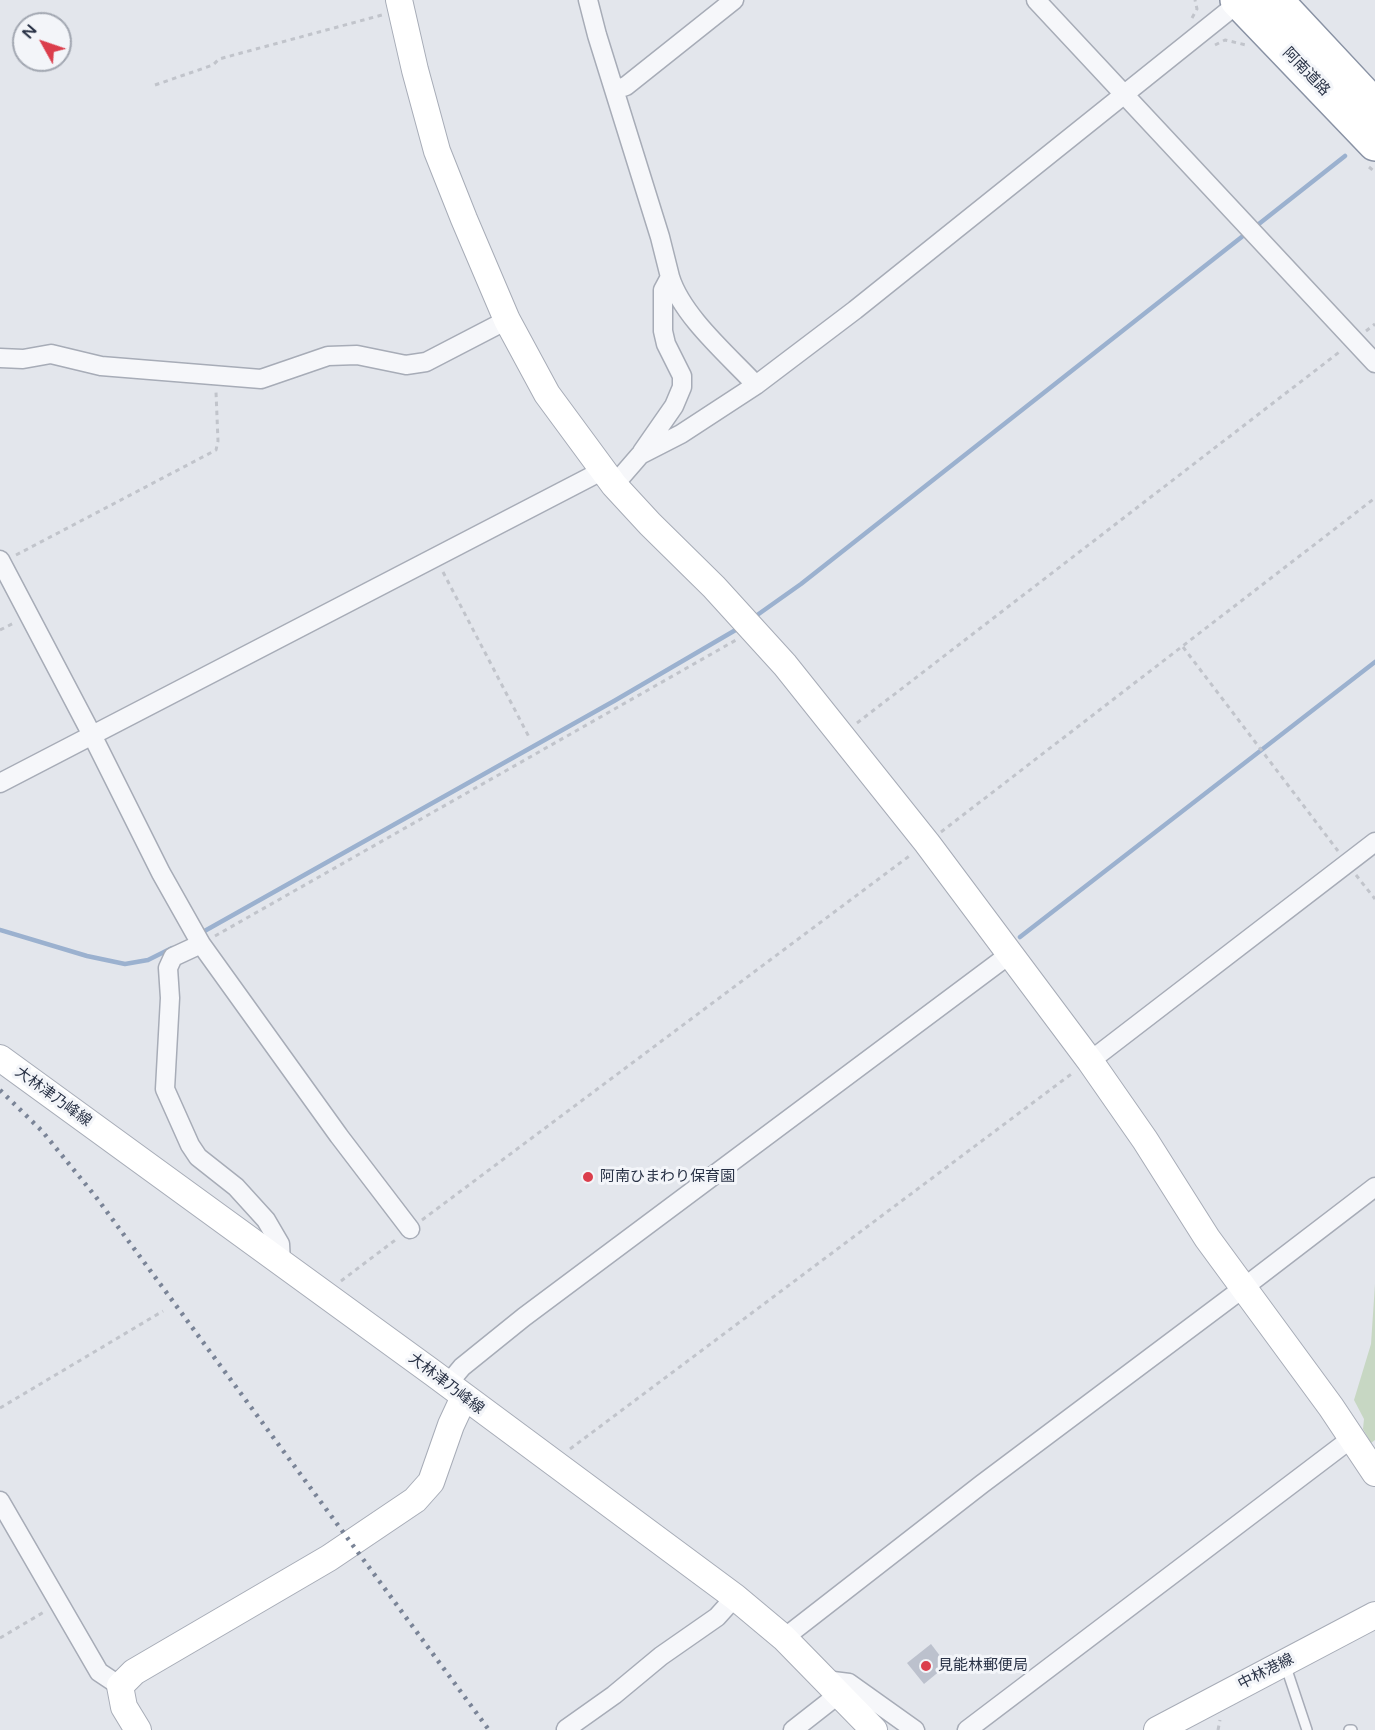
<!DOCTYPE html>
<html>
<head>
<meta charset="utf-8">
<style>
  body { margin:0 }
  #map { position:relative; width:1375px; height:1730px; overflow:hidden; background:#e3e6ec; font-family:"Varela Round",sans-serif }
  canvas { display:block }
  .north { position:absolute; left:12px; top:12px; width:60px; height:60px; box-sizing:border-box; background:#f3f5f9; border:2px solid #a2a7b1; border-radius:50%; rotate:310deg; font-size:16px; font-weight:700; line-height:24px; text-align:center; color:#293246 }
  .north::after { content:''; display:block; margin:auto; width:21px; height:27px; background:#db3e4c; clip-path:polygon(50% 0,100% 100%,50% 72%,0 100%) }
</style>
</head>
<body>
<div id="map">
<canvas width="1375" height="1730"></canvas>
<div class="north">N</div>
</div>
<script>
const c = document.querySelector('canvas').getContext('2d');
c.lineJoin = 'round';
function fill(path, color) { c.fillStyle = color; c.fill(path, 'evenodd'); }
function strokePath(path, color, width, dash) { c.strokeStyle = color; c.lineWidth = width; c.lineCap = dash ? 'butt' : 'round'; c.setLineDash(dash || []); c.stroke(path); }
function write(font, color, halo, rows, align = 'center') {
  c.font = font + ' "Varela Round","Noto Sans JP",sans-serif'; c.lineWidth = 6; c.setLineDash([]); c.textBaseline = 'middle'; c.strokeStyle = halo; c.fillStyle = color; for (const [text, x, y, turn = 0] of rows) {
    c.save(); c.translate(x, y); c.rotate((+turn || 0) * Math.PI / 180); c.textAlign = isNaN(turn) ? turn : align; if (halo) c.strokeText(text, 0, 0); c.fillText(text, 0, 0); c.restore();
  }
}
fill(new Path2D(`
  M1375 1284V1440L1371 1443 1363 1429 1364 1419 1354 1400 1371 1344Z`), '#c7d7c3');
strokePath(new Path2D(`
  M1255 227 1345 156
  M753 618 801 584 1248 232
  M0 930 87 956 125 964 148 960 172 948
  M201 933 614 701 739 628
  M1020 937 1375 662`), '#9bb1cf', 4.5);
fill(new Path2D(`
  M931 1644 947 1665 924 1684 907 1663Z`), '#bcc1cd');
const lane = new Path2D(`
  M1285 1664 1307 1730
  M1349 1730H1352`);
const street = new Path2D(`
  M588 0 597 35 660 237 670 277
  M1036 0 1375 363
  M615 90 626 86 734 0
  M0 358 23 359 51 354 101 366 261 379 328 356 357 355 406 365 426 362 507 320
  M642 452 674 406 682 387V376L666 344 663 331V290L670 277C682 316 728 355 756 385
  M614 485 640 455 681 434 756 385 855 310 1242 0
  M0 560 92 735 161 873 201 944 339 1136 410 1229
  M0 783 592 476 601 469
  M201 944 173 957 168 968 170 998 165 1089 190 1145 198 1157 236 1187 266 1220 280 1244 281 1263
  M1090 1061 1375 842
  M447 1385 462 1367 524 1317 1010 954
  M0 1501 99 1672 120 1686
  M784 1638 982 1484 1234 1295 1375 1187
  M825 1680 849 1683 915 1730
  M566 1729 614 1695 661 1656 717 1617 735 1597
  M793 1730 839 1694
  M967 1730 1352 1438`);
const secondary = new Path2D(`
  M399 0 415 70 437 151 464 219 507 320 547 394 614 485 650 524 714 587 785 665 927 843 1090 1061 1145 1140 1207 1238 1331 1407 1375 1473
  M0 1058 433 1373 735 1597 784 1638 874 1730
  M138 1730 124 1707 120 1686 134 1672 329 1558 415 1500 431 1482 451 1425 464 1397
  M1157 1730 1375 1615`);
const highway = new Path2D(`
  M1237 0 1375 144
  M1276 0 1375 106`);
strokePath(lane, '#a7acb7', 12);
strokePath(street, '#a7acb7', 21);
strokePath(secondary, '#a7acb7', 28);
strokePath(highway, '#8992a4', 36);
strokePath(new Path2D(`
  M1192 18 1197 9 1195 0
  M1215 45 1225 40 1246 45
  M155 85 213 65 219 59 382 15
  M1369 167 1375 172
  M1366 331 1375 324
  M16 555 216 450 218 441 216 392
  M443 572 529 737
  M0 630 14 623
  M1183 647 1338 851
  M857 723 1342 350
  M941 832 1375 498
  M1356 875 1375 899
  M215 936 736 640
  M422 1220 912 854
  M341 1281 398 1238
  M0 1408 163 1311
  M570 1449 1074 1072
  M0 1638 44 1612
  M1218 1730 1220 1720`), '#c1c4cb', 3, [4.5, 4.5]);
strokePath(lane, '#f6f7fa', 9);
strokePath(street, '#f6f7fa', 18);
strokePath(secondary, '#fff', 26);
strokePath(highway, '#fff', 33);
strokePath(new Path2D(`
  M0 1090 42 1131 96 1197 489 1730`), '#7a8497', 4.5, [3, 6]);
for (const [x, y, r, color] of [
  [588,1177,6,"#db3e4c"],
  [926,1666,6,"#db3e4c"]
]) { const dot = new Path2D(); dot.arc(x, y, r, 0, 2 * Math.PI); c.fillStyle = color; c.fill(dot); strokePath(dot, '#f3f5f9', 2); }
write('15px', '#293246', '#f3f5f9', [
  ["阿南道路",1306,72,46],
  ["大林津乃峰線",53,1097,36],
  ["大林津乃峰線",446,1384,37],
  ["中林港線",1266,1672,-27]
]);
write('15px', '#293246', '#f3f5f9', [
  ["阿南ひまわり保育園",600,1177],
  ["見能林郵便局",938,1666]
], 'left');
</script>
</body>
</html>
